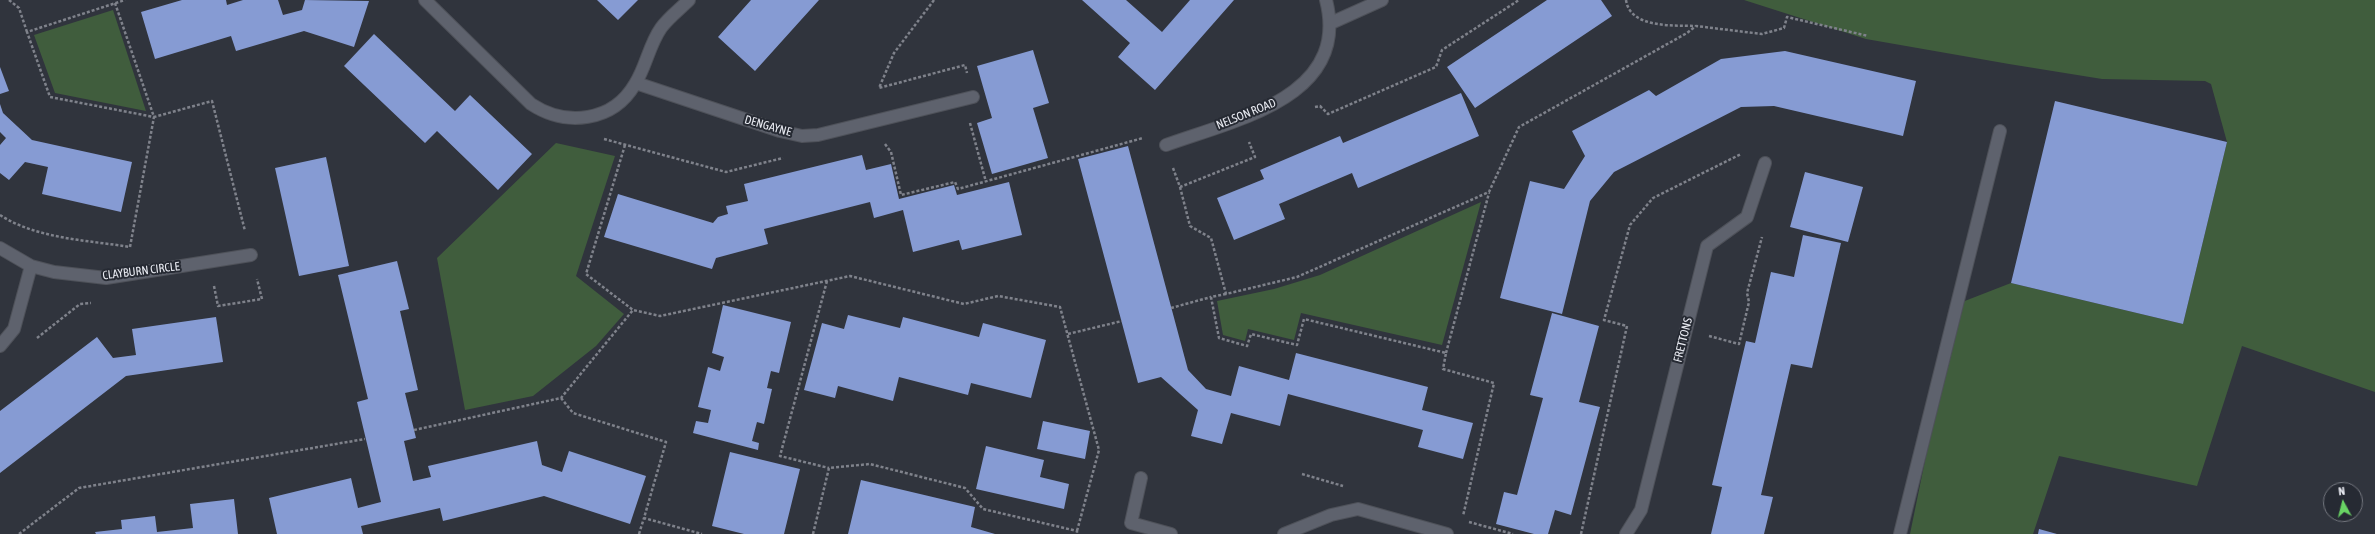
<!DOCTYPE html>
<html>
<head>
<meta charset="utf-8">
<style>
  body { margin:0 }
  #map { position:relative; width:2375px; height:534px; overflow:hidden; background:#30343d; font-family:"Asap Condensed",sans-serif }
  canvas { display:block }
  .north { position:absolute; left:2323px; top:482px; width:40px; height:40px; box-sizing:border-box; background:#262a33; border:1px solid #74777f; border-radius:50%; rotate:353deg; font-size:11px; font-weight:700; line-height:16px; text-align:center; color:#e8eaf1 }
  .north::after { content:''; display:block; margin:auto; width:14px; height:18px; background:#69d464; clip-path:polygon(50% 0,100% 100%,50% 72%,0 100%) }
</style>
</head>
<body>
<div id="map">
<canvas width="2375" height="534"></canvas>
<div class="north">N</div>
</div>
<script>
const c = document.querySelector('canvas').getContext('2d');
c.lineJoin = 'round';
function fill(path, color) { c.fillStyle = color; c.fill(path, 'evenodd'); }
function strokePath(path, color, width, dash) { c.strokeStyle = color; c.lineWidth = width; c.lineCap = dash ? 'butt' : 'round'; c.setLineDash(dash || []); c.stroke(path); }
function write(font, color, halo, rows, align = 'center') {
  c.font = font + ' "Asap Condensed",sans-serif'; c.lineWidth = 4; c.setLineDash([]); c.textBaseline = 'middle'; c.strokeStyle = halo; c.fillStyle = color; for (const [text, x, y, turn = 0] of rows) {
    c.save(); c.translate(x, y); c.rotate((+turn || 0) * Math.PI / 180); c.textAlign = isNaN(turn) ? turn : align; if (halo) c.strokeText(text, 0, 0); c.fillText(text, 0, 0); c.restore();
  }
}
fill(new Path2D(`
  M1744 0H2375V392L2242 346 2197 486 2059 456 2033 534H1910L1957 304 2011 283 2183 324 2227 142 2211 84 2205 81 2102 79 2009 64 1866 39Z
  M113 10 146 111 55 93 34 35Z
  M556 143 615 156 576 276 624 314 596 346 533 396 465 410 437 258Z
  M1481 202 1442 345 1301 313 1294 340 1248 329 1245 341 1223 335 1217 301 1274 289 1320 275Z`), '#405d3d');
fill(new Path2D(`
  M182 0H226L227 5 243 0H278L283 15 302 10 305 0 369 1 354 47 304 31 236 51 231 36 155 59 141 12Z
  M597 0H638L618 20Z
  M751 0H819L755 71 718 37Z
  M1082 0H1126L1162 32 1190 0H1234L1155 90 1118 57 1130 43Z
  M1547 0H1601L1612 16 1475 108 1447 67Z
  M374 34 455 111 470 95 532 154 498 190 437 131 425 143 344 66Z
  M1033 50 1049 103 1033 108 1048 158 992 174 977 123 992 118 977 66Z
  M1785 51 1916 81 1903 136 1774 106 1741 107 1614 172 1590 201 1562 314 1500 298 1530 181 1564 189 1585 156 1572 131 1649 90 1656 96 1721 59Z
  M0 67 9 91 0 94Z
  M1461 93 1479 136 1358 188 1352 173 1279 204 1285 219 1234 240 1217 198 1264 179 1260 170 1340 136 1343 143Z
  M2055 101 2227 142 2183 324 2011 283Z
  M0 104 3 113 32 140 132 162 121 212 42 194 48 167 25 162 9 180 0 173V145L6 138 0 132Z
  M1128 146 1188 370 1206 389 1231 396 1239 366 1289 380 1296 353 1428 387 1422 410 1473 423 1463 459 1418 447 1423 430 1288 394 1280 426 1231 413 1222 444 1191 436 1198 410 1161 377 1138 383 1078 159Z
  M862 155 866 170 891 164 899 199 954 185 957 195 1009 182 1022 235 962 250 959 240 913 252 903 210 874 218 870 202 764 229 768 244 716 258 712 269 604 237 618 194 713 223 718 217 728 214 726 206 748 201 744 184Z
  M326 157 349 266 299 276 275 168Z
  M1805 172 1863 187 1848 242 1790 227Z
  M1803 235 1841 243 1812 368 1791 364 1761 495 1773 497 1764 534H1711L1722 487 1712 485 1746 341 1755 343 1771 272 1794 277Z
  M397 261 409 309 400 311 418 390 405 393 416 438 404 441 413 481 431 477 428 466 537 441 542 465 562 472 569 451 646 476 630 524 544 496 443 521 440 508 361 526 363 534H277L269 498 351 478 358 508 381 502 357 402 368 399 338 275Z
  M723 305 791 322 779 373 771 371 767 388 772 389 764 424 757 422 752 441 759 443 758 450 693 433 696 421 708 423 711 410 698 407 708 367 720 371 724 357 712 353Z
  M1552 313 1599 326 1579 402 1600 407 1571 515 1555 510 1548 534H1534L1496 524 1504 492 1517 495 1543 398 1530 395Z
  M848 315 900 328 903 317 979 337 983 323 1046 340 1031 398 971 383 968 395 899 377 893 401 838 386 835 398 804 390 822 323 844 329Z
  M216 317 223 362 126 376 0 473V411L97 337 113 358 136 355 132 329Z
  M1043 421 1090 431 1085 459 1037 449Z
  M986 446 1044 460 1040 477 1069 484 1064 509 976 489Z
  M730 452 800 469 784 534H744L712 526Z
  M861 480 975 507 971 527 995 534H848Z
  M234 499 238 534H96L95 532 122 529 121 520 155 516 157 532 193 528 190 504Z
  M2039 529 2057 534H2038Z`), '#869bd3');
const minor = new Path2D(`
  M425 0 531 104C566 127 613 122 635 84 646 67 649 45 661 28 668 18 680 9 689 0
  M1331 23 1382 0
  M636 83 780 131 802 136 818 135 973 97
  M1166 145C1234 120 1351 98 1326 0
  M0 248 31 266 54 272 106 278 251 255
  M0 346 14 329 31 266
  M1141 478 1131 523 1171 534
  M1284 534 1331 515 1358 509 1447 534
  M1626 534 1641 510 1707 246 1747 217 1765 163
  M1900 534 2000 131`);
strokePath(minor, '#4e5159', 14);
strokePath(new Path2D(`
  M9 0 19 8 27 32
  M934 0 894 53 879 88 965 65 967 73
  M1626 0C1630 29 1675 25 1695 26
  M115 3 154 117 212 101 245 231
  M1315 107 1320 106 1328 114 1436 67 1442 50 1519 0
  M970 123 986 182
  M604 139 726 172 783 158
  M885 144 891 152 901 195 955 182 958 189 1143 138
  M625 145 586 274 633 310 660 316 850 276 964 304 998 296 1060 307 1099 450 1077 531
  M1173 168 1180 187 1255 157 1249 142
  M1180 187 1190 226 1211 238 1226 294 1297 277 1489 192 1519 127 1687 33 1696 26 1762 34 1784 28 1787 17 1868 36
  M0 215C37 239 87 240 130 247L154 117 50 97 27 32 125 0
  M827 281 780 456 829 468
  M214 286 218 306 262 299 257 279
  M1226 294 1211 297 1219 338 1247 346 1251 334 1297 345 1304 319 1446 353 1443 369 1494 383 1463 516
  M1171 308 1211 297
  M1068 334 1122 321
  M1709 336 1739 344 1749 302 1747 293 1762 237
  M37 338 80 304 91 303
  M1446 353 1489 193
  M561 398 573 413 666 442 644 518 702 534
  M414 430 561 398 633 310
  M1302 474 1343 486
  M1469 522 1513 534
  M19 534 79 488 365 439
  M639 534 644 518
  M813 534 829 468 870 464 965 488 983 509 1077 531V534
  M1581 534 1627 326 1604 320 1630 225 1653 198 1741 154`), '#7f828b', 2.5, [3, 2]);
strokePath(minor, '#5e626d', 12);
write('12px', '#e8eaf1', '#262a33', [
  ["NELSON ROAD",1246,114,-22],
  ["DENGAYNE",768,126,16],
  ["CLAYBURN CIRCLE",141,271,-7],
  ["FRETTONS",1683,340,-76]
]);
</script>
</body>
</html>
